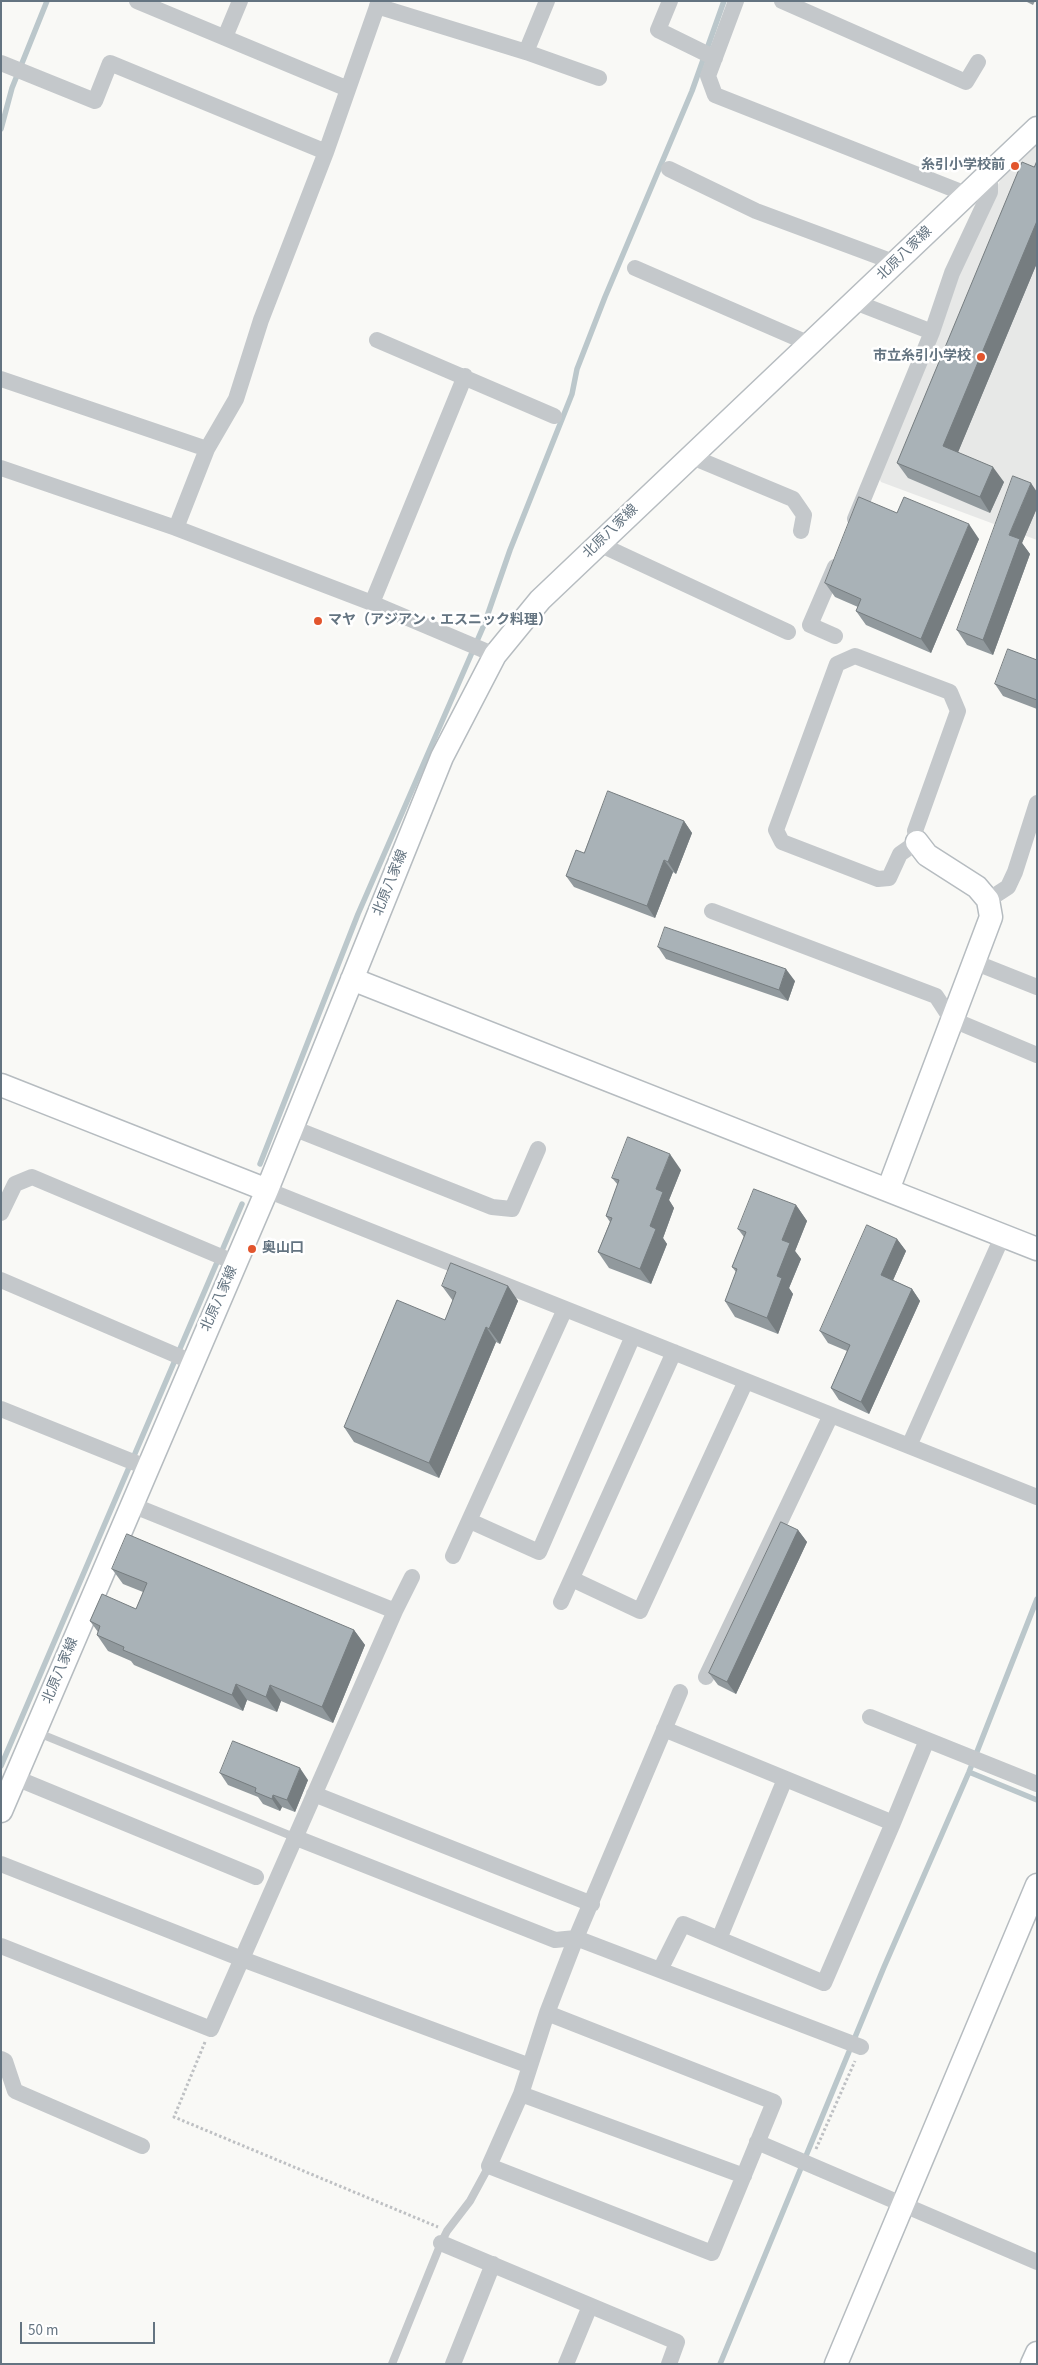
<!DOCTYPE html>
<html>
<head>
<meta charset="utf-8">
<style>
  body { margin:0 }
  #map { position:relative; width:1038px; height:2365px; overflow:hidden; background:#f9f9f6; font-family:"Source Sans 3",sans-serif }
  canvas { display:block }
  .frame { position:absolute; inset:0; border:2px solid #647481; pointer-events:none }
  .scale { position:absolute; left:20px; top:2322px; width:135px; height:22px; box-sizing:border-box; border:2px solid #647481; border-top:0; padding-left:6px; font-size:15px; line-height:18px; white-space:nowrap; color:#647481; -webkit-text-stroke:4px #fff; paint-order:stroke }
</style>
</head>
<body>
<div id="map">
<canvas width="1038" height="2365"></canvas>
<div class="frame"></div>
<div class="scale">50 m</div>
</div>
<script>
const c = document.querySelector('canvas').getContext('2d');
c.lineJoin = 'round';
function fill(path, color) { c.fillStyle = color; c.fill(path, 'evenodd'); }
function strokePath(path, color, width, dash) { c.strokeStyle = color; c.lineWidth = width; c.lineCap = dash ? 'butt' : 'round'; c.setLineDash(dash || []); c.stroke(path); }
function write(font, color, halo, rows, align = 'center') {
  c.font = font + ' "Source Sans 3","Noto Sans JP",sans-serif'; c.lineWidth = 5; c.setLineDash([]); c.textBaseline = 'middle'; c.strokeStyle = halo; c.fillStyle = color; for (const [text, x, y, turn = 0] of rows) {
    c.save(); c.translate(x, y); c.rotate((+turn || 0) * Math.PI / 180); c.textAlign = isNaN(turn) ? turn : align; if (halo) c.strokeText(text, 0, 0); c.fillText(text, 0, 0); c.restore();
  }
}
fill(new Path2D(`
  M1037 142V540L881 482 877 473 972 241 1003 174Z`), '#e7e8e7');
strokePath(new Path2D(`
  M1 129 12 88 47 1
  M260 1164 358 914 484 625 510 550 572 394 577 369 605 297 692 91 724 1
  M1 1766 242 1204
  M969 1772 1037 1800
  M720 2364 884 1967 969 1772 1037 1599`), '#bbc7cb', 5.5);
const secondary = new Path2D(`
  M352 979 1037 1249
  M1 1085 267 1190
  M888 1190 991 917 988 900 977 887 927 855 917 842
  M1 1811 267 1190 442 757 495 655 540 600 1037 128
  M836 2364 1037 1885
  M1032 2364 1037 2353`);
strokePath(secondary, '#b6bcc0', 25);
strokePath(new Path2D(`
  M205 2042 174 2117 438 2227
  M816 2149 855 2061`), '#bec0c3', 3, [2.5, 2.5]);
strokePath(new Path2D(`
  M36 1732 294 1837
  M392 2364 441 2243 447 2231 470 2201 489 2166`), '#c4c8cb', 8);
strokePath(new Path2D(`
  M137 1 348 89
  M670 1 658 30 715 58
  M736 1 708 76 715 95 966 194
  M782 1 966 82 978 62
  M377 6 526 52 599 78
  M225 37 240 1
  M526 52 547 1
  M1 63 95 101 110 63 326 152
  M669 169 756 211 896 263
  M635 268 810 344
  M855 302 932 332
  M377 340 554 416
  M1 379 207 449
  M690 456 793 499 804 515 801 531
  M1 468 176 528 372 603 495 655
  M855 519 932 332 952 273 990 192V171
  M176 528 207 449 236 399 261 320 326 152 379 1
  M599 544 788 632
  M372 603 465 376
  M835 636 810 625 835 567
  M855 656 950 692 958 711 915 831 917 842 900 854 889 878 878 879 782 842 776 830 837 664Z
  M988 900 1008 887 1015 872 1037 803
  M712 911 936 996 951 1019 1037 1055
  M974 962 1037 987
  M293 1128 492 1207 512 1209 538 1149
  M267 1190 1037 1497
  M1 1213 15 1184 32 1177 236 1263
  M1 1280 192 1362
  M1 1409 148 1468
  M909 1446 1003 1235
  M132 1505 395 1611
  M470 1521 539 1552 633 1336
  M453 1556 565 1309
  M572 1579 640 1611 746 1381
  M561 1602 674 1352
  M706 1677 831 1415
  M870 1717 1037 1784
  M664 1729 893 1823 927 1740
  M16 1778 256 1877
  M314 1794 592 1904
  M294 1837 555 1940 576 1938 861 2047
  M1 1864 242 1959 530 2066
  M719 1939 785 1779
  M1 1946 211 2029 395 1611 412 1577
  M660 1970 683 1924 824 1983 893 1823
  M547 2013 774 2102 712 2253 489 2166 521 2094 547 2013 576 1938 680 1692
  M1 2059 5 2061 15 2091 142 2146
  M521 2094 744 2176
  M757 2142 1037 2262
  M441 2243 677 2342 669 2364
  M453 2364 493 2264
  M566 2364 590 2306`), '#c4c8cb', 16);
strokePath(secondary, '#fff', 22);
fill(new Path2D(`
  M1025 1H1035L1033 5Z
  M1034 167 1037 263 958 452 1004 482 990 513 908 478 897 463Z
  M1037 492V508L1022 543 1030 554 993 655 967 645 957 630Z
  M897 513 979 539 931 653 866 625 856 611 858 607 835 597 825 583Z
  M1037 660V709L1003 696 995 684Z
  M684 821 692 833 676 874 673 872 655 918 574 887 566 876 584 853Z
  M658 947 795 981 788 1001 666 959Z
  M681 1170 669 1200 674 1208 663 1238 667 1244 651 1284 609 1268 598 1252 610 1222 606 1216 618 1185 612 1178Z
  M796 1205 807 1221 795 1251 801 1259 789 1288 793 1294 778 1334 735 1317 725 1301 736 1272 732 1267 744 1237 738 1229Z
  M897 1239 906 1251 893 1280 912 1289 920 1301 869 1414 839 1400 831 1388 847 1351 828 1343 820 1331Z
  M442 1286H508L518 1301 500 1344 496 1342 439 1478 354 1442 344 1427 445 1320 453 1301Z
  M798 1530 807 1542 736 1694 718 1685 709 1673Z
  M112 1569 354 1630 365 1645 333 1723 281 1701 277 1712 247 1700 243 1711 134 1665 131 1661 108 1651 97 1635 98 1632 90 1621 136 1609 143 1592 123 1584Z
  M220 1773 308 1780 295 1812 282 1807 280 1811 263 1804 258 1797 228 1785Z`), '#91999d');
fill(new Path2D(`
  M1037 221V263L954 462 943 446Z
  M993 467 1004 482 990 513 980 497Z
  M1031 483 1037 492V508L1022 543 1030 554 993 655 983 640 1009 535Z
  M969 524 979 539 931 653 921 639Z
  M684 821 692 833 676 874 668 862Z
  M664 860 673 872 655 918 647 906Z
  M786 969 795 981 788 1001 779 990Z
  M670 1154 681 1170 669 1200 674 1208 663 1238 667 1244 651 1284 640 1269 650 1226 656 1189Z
  M796 1205 807 1221 795 1251 801 1259 789 1288 793 1294 778 1334 767 1318 782 1240Z
  M897 1239 906 1251 890 1287 881 1275Z
  M508 1286 518 1301 500 1344 489 1329Z
  M912 1289 920 1301 869 1414 861 1402Z
  M486 1327 496 1342 439 1478 429 1463Z
  M798 1530 807 1542 736 1694 727 1682Z
  M354 1630 365 1645 333 1723 322 1707Z
  M236 1684 247 1700 243 1711 232 1695Z
  M270 1685 281 1701 277 1712 266 1697Z
  M300 1768 308 1780 295 1812 287 1800Z
  M273 1795 282 1807 280 1811 272 1799Z`), '#767d80');
const building = new Path2D(`
  M1037 161V221L943 446 993 467 980 497 897 463 1022 162 1034 167Z
  M1013 476 1031 483 1009 535 1020 539 983 640 957 630Z
  M859 497 897 513 904 497 969 524 921 639 856 611 861 599 825 583Z
  M1008 649 1037 660V700L995 684Z
  M608 791 684 821 668 862 664 860 647 906 566 876 576 850 584 853Z
  M665 927 786 969 779 990 658 947Z
  M628 1137 670 1154 656 1189 663 1192 650 1226 656 1229 640 1269 598 1252 612 1218 606 1216 619 1180 612 1178Z
  M754 1189 796 1205 782 1240 790 1243 777 1276 782 1278 767 1318 725 1301 737 1269 732 1267 746 1232 738 1229Z
  M867 1225 897 1239 881 1275 912 1289 861 1402 831 1388 850 1345 820 1331Z
  M451 1263 508 1286 489 1329 486 1327 429 1463 344 1427 397 1300 445 1320 456 1292 442 1286Z
  M781 1522 798 1530 727 1682 709 1673Z
  M127 1534 354 1630 322 1707 270 1685 266 1697 236 1684 232 1695 123 1650 124 1647 97 1635 100 1626 90 1621 102 1594 136 1609 147 1583 112 1569Z
  M233 1741 300 1768 287 1800 273 1795 272 1799 255 1792 256 1788 220 1773Z`);
fill(building, '#a9b2b7');
strokePath(building, '#767d80', 1);
for (const [x, y, r, color] of [
  [1015,166,5,"#e2552d"],
  [981,357,5,"#e2552d"],
  [318,621,5,"#e2552d"],
  [252,1249,5,"#e2552d"]
]) { const dot = new Path2D(); dot.arc(x, y, r, 0, 2 * Math.PI); c.fillStyle = color; c.fill(dot); strokePath(dot, '#fff', 2); }
write('bold 14px', '#647481', '#fff', [
  ["糸引小学校前",1005,166],
  ["市立糸引小学校",971,357],
  ["マヤ（アジアン・エスニック料理）",328,621,"left"],
  ["奥山口",262,1249,"left"]
], 'right');
write('14px', '#647481', '#fff', [
  ["北原八家線",905,254,-44],
  ["北原八家線",611,532,-44],
  ["北原八家線",391,883,-68],
  ["北原八家線",220,1299,-66],
  ["北原八家線",61,1671,-67]
]);
</script>
</body>
</html>
